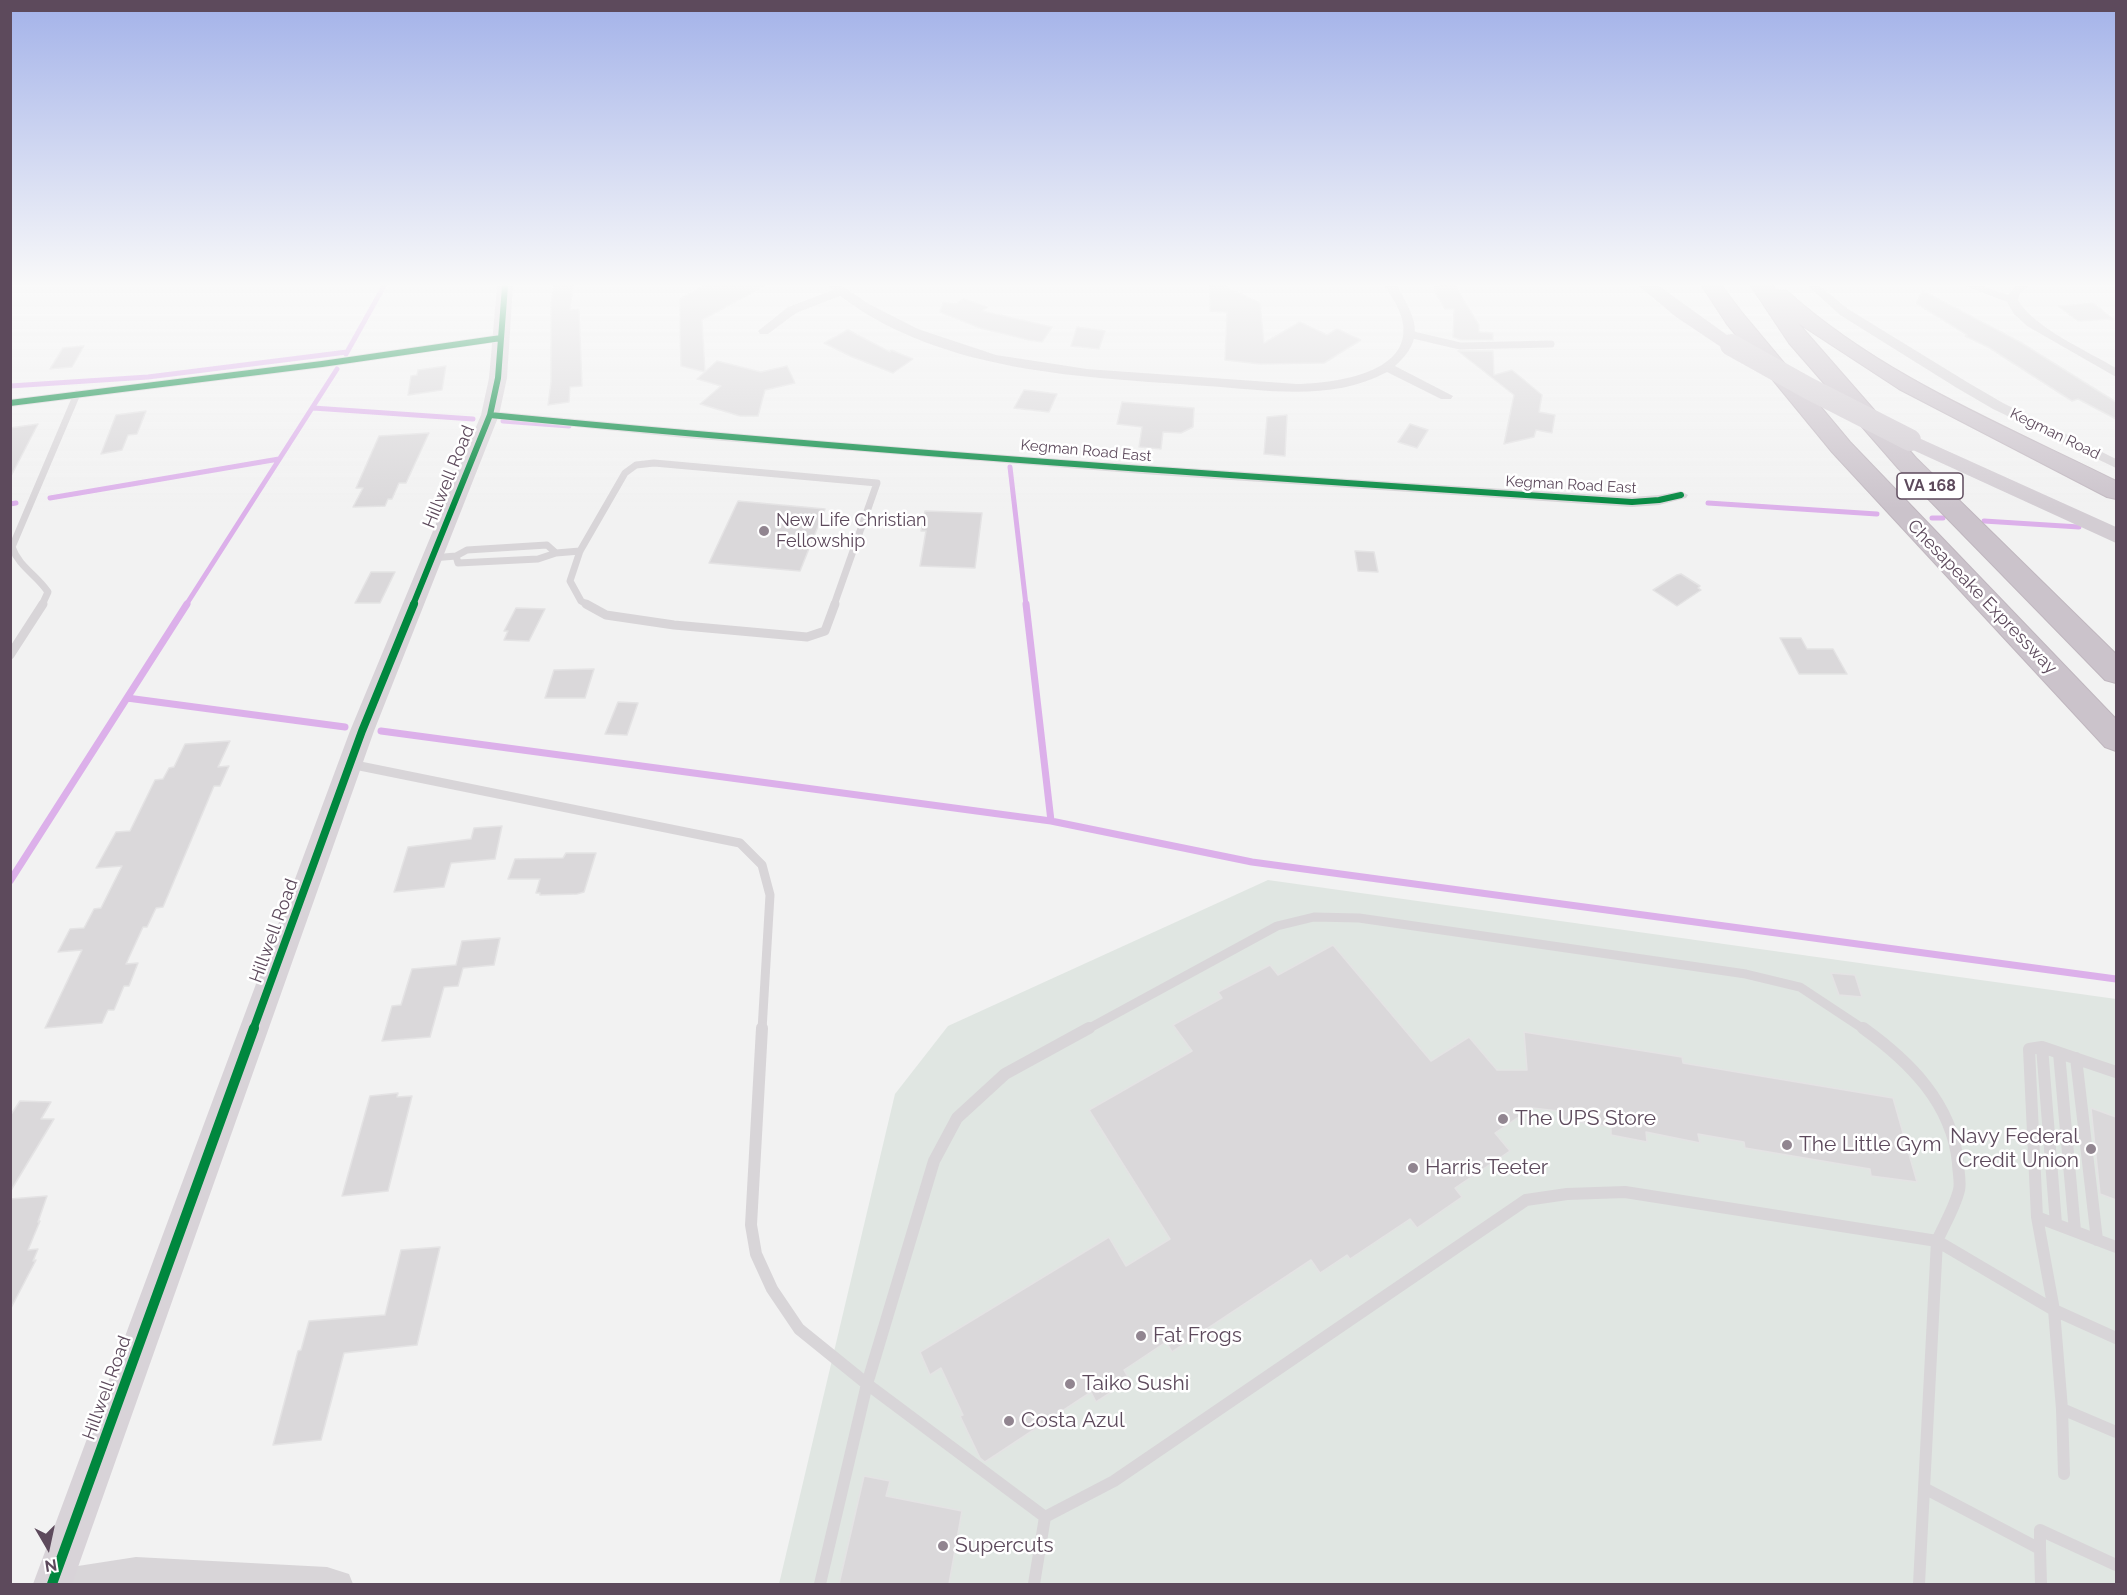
<!DOCTYPE html>
<html>
<head>
<meta charset="utf-8">
<style>
  body { margin:0 }
  #map { position:relative; width:2127px; height:1595px; overflow:hidden; background:#f2f2f2; font-family:Raleway,sans-serif }
  canvas { display:block }
  .frame { position:absolute; inset:0; border:12px solid #5d4a5c; pointer-events:none }
  .north { position:absolute; left:18px; top:1517px; width:60px; height:60px; -webkit-text-stroke:4px #fff; paint-order:stroke; rotate:171deg; font-size:16px; font-weight:700; line-height:24px; text-align:center; color:#5d4a5c }
  .north::after { content:''; display:block; margin:auto; width:21px; height:27px; background:#5d4a5c; clip-path:polygon(50% 0,100% 100%,50% 72%,0 100%) }
</style>
</head>
<body>
<div id="map">
<canvas width="2127" height="1595"></canvas>
<div class="frame"></div>
<div class="north">N</div>
</div>
<script>
const c = document.querySelector('canvas').getContext('2d');
c.lineJoin = 'round';
function fill(path, color) { c.fillStyle = color; c.fill(path, 'evenodd'); }
function strokePath(path, color, width, dash) { c.strokeStyle = color; c.lineWidth = width; c.lineCap = dash ? 'butt' : 'round'; c.setLineDash(dash || []); c.stroke(path); }
function write(font, color, halo, rows, align = 'center') {
  c.font = font + ' Raleway,sans-serif'; c.lineWidth = 5; c.setLineDash([]); c.textBaseline = 'middle'; c.strokeStyle = halo; c.fillStyle = color; for (const [text, x, y, turn = 0] of rows) {
    c.save(); c.translate(x, y); c.rotate((+turn || 0) * Math.PI / 180); c.textAlign = isNaN(turn) ? turn : align; if (halo) c.strokeText(text, 0, 0); c.fillText(text, 0, 0); c.restore();
  }
}
fill(new Path2D(`
  M1268 880 2116 999V1584H779L895 1094 948 1026Z`), '#e0e6e2');
strokePath(new Path2D(`
  M346 354 384 286
  M10 386 148 377 347 352
  M313 408 473 419
  M503 421 569 426
  M1010 467 1026 605
  M50 498 279 459
  M1708 503 1877 514
  M10 504 16 503
  M1932 518H1943
  M1984 521 2079 527
  M186 605 337 369`), '#dcb0ea', 5);
strokePath(new Path2D(`
  M1026 604 1051 821
  M127 698 345 727
  M381 731 1051 821 1252 862 2116 979
  M10 881 187 604`), '#dcb0ea', 7);
const building = new Path2D(`
  M554 286H573L570 310 579 309 582 386 570 387 569 402 548 405 551 382V303Z
  M704 286H764L702 320 705 372 681 366 680 333V299Z
  M1210 286H1224L1260 303 1264 343 1300 322 1327 335 1337 329 1361 340 1324 363 1260 364 1225 360 1227 312 1210 311Z
  M1455 286 1479 325V332L1493 333V340H1461L1453 337 1454 309H1445L1435 292H1437L1434 287Z
  M1923 291 2020 342 2116 402V419L2078 399 2072 401 1988 347 1965 336 1967 335 1916 303Z
  M964 299 988 307 982 311 1052 327 1042 342 1029 340 980 328 940 312 943 302 956 304Z
  M2093 303 2113 319 2078 321 2058 306Z
  M1077 327 1105 331 1099 349 1071 346Z
  M848 330 890 352 891 350 913 359 893 373 850 356 824 343Z
  M84 346 72 367 50 369 63 348Z
  M1458 351H1493L1494 375 1512 370 1542 395 1539 412 1555 415 1552 433 1536 430 1534 437 1504 444 1514 395Z
  M717 361 761 372 787 366 795 383 765 390 758 416H740L700 404 721 386 697 379Z
  M446 366 442 390 408 395 411 376 417 375 418 370Z
  M1024 390 1034 391 1057 394 1049 412 1014 408Z
  M1122 402 1194 408 1193 427 1181 433 1163 432 1161 449 1139 447 1142 427 1117 424Z
  M146 411 137 434 128 435 122 450 101 454 116 415Z
  M1287 415 1285 456 1264 454 1267 417Z
  M38 424 10 478V428Z
  M1410 424 1428 430 1417 448 1398 442Z
  M429 433 406 483H399L392 499H388L385 506 353 507 363 488H356L379 436Z
  M738 501 825 509 800 571 709 563Z
  M925 511 982 513 975 568 920 566 926 531H921Z
  M1355 551 1374 552 1378 572 1358 571Z
  M371 572H395L380 603H355Z
  M1681 574 1700 586 1698 588 1701 590 1677 606 1653 590 1677 575Z
  M516 608 545 609 529 641 504 640 508 631H504Z
  M1780 638H1801L1807 649H1833L1847 674H1799Z
  M594 669 585 698H545L554 670Z
  M618 702 638 703 627 735 605 734Z
  M230 741 218 767 229 766 220 786H214L163 907 156 908 147 927H143L126 964 138 963 129 986H124L114 1010H108L102 1023 45 1028 82 950 58 952 70 929 84 928 94 909 101 908 122 866 96 868 116 832 130 831 155 780 163 779 169 768 174 767 185 744Z
  M502 826 495 859 451 863 444 887 394 892 408 847 471 839 474 828Z
  M566 853H596L584 892 577 894 540 895V893H536L540 879H508L515 859 563 858Z
  M500 938 494 965 463 968 458 986 444 987 430 1037 382 1041 392 1006 401 1005 412 969 456 965 462 941Z
  M1333 945 1431 1061 1469 1037 1497 1070H1527L1524 1032 1682 1057 1683 1063 1893 1098 1917 1182 1871 1176 1870 1169 1745 1148 1744 1142 1698 1134 1700 1143 1646 1132 1647 1142 1611 1135V1127L1559 1119 1558 1111 1532 1108 1495 1133 1510 1151 1455 1188 1462 1197 1417 1228 1410 1219 1350 1259 1347 1255 1320 1273 1311 1260 1172 1352 1166 1342 1124 1370 1130 1380 1096 1402 1091 1392 985 1462 980 1458 960 1416 963 1415 941 1368 930 1375 920 1352 1109 1237 1126 1266 1170 1239 1089 1110 1192 1051 1173 1025 1222 998 1218 992 1270 965 1278 975Z
  M1831 973 1855 975 1862 997 1839 995Z
  M398 1093 397 1097 412 1096 388 1191 342 1196 370 1096Z
  M20 1101 51 1102 41 1119H54L10 1192V1116Z
  M2091 1108 2116 1117V1200L2100 1194Z
  M47 1196 38 1222 40 1221 28 1250 38 1249 33 1261 36 1260 10 1310V1199Z
  M440 1247 417 1345 344 1353 321 1440 273 1445 298 1351 301 1350 309 1321 385 1315 401 1250Z
  M864 1476 890 1481 886 1496 962 1511 949 1584H839Z`);
fill(building, '#dad8da');
strokePath(building, '#e4e3e4', 1.5);
const highway = new Path2D(`
  M1702 286H1722L1743 314 1850 442 2116 719V751L2105 747 1832 452 1727 324Z
  M1751 286H1772L1776 290 1787 291C1881 376 2004 425 2116 481V499L2107 497 1899 389 1798 323 1916 458 2116 654V683L2105 680 1898 468 1789 343Z`);
strokePath(highway, '#c0b7bf', 2);
strokePath(new Path2D(`
  M1409 334 1460 346 1551 344
  M547 545 556 553 538 559 458 563 456 556 467 550Z
  M580 551 570 581 581 601 588 605
  M580 551 625 473 636 465 654 463 877 483 834 605
  M556 553 580 551
  M432 558 456 556
  M42 605 48 592C37 575 19 567 12 547L77 394`), '#d8d5d8', 7);
strokePath(new Path2D(`
  M586 604 606 615 674 625 807 637 825 631 835 604
  M10 655 43 604
  M350 764 740 843 762 865 770 895 762 1030
  M1086 1030 1277 926 1314 917 1359 918 1746 974 1800 987 1865 1030`), '#d8d5d8', 9);
strokePath(new Path2D(`
  M762 1028 751 1225 756 1254 772 1289 799 1329 867 1384 1045 1517
  M1863 1028C1909 1061 1952 1103 1958 1163 1958 1171 1961 1182 1959 1190 1955 1207 1944 1225 1937 1241L1919 1584
  M2042 1047 2056 1224
  M2059 1053 2075 1231
  M2076 1058 2097 1240
  M2037 1217 2116 1247
  M2062 1409 2054 1310 2037 1217 2029 1049 2042 1047 2116 1072
  M2064 1474 2062 1409 2116 1432
  M1924 1488 2040 1549 2041 1584
  M2040 1549V1530L2116 1565
  M820 1584 867 1384 934 1161 957 1118 1005 1074 1089 1028
  M1034 1584 1045 1517 1114 1481 1526 1200 1567 1194 1625 1192 1937 1241 2054 1310 2116 1338`), '#d8d5d8', 12);
fill(new Path2D(`
  M829 286H842L869 304 918 329 996 355 1087 369 1297 384C1331 383 1410 375 1403 324 1401 310 1392 298 1385 286H1397C1415 317 1427 338 1395 366L1453 396 1451 399H1441L1387 372C1332 402 1267 390 1207 386 1084 377 944 374 840 296L796 313 768 334H760L758 331 788 307 833 290Z
  M1808 286H1820L1848 309 1967 382 2003 403 2116 459V468L1993 409 1957 388 1840 315Z
  M1966 286H1982L2008 295 2016 286H2029L2020 293 2018 300C2033 327 2089 352 2116 368V377L2027 326 2014 314 2007 302Z
  M501 334 505 335 507 338 505 341 322 368 10 407V399L322 360Z
  M490 411C870 448 1251 473 1632 497L1659 495 1681 491 1688 495 1686 498 1659 505 1632 507 1157 475 686 438 485 418 483 415Z
  M136 1557 327 1567 349 1574 353 1584H38L42 1574 52 1570Z`), '#d8d5d8');
fill(new Path2D(`
  M497 286H513L507 378 499 415 374 731 72 1584H33L350 731 481 415 489 378Z`), '#d8d3d8');
fill(new Path2D(`
  M1639 286H1659L1741 345 1738 349H1724L1676 317Z
  M1910 434 2116 527V543L1902 445 1899 440 1902 435Z`), '#d3cdd3');
fill(highway, '#cbc3cb');
strokePath(new Path2D(`
  M1731 345 1808 388 1910 440`), '#d3cdd3', 22);
strokePath(new Path2D(`
  M10 403 322 364 501 338
  M490 415C870 452 1251 477 1632 502L1659 500 1681 495
  M413 605 490 415 498 378 505 286`), '#00873e', 6);
strokePath(new Path2D(`
  M253 1030 362 731 414 604`), '#00873e', 8);
strokePath(new Path2D(`
  M52 1584 254 1028`), '#00873e', 10);
const sky = c.createLinearGradient(0, 0, 0, 509);
sky.addColorStop(0, '#a3b2e9');
sky.addColorStop(0.56, '#f9f9f9');
sky.addColorStop(1, '#f9f9f900');
c.fillStyle = sky;
c.fillRect(0, 0, 2127, 509);
for (const [x, y, r, color] of [
  [764,531,6,"#918590"],
  [1503,1119,6,"#918590"],
  [1787,1145,6,"#918590"],
  [2091,1149,6,"#918590"],
  [1413,1168,6,"#918590"],
  [1141,1336,6,"#918590"],
  [1070,1384,6,"#918590"],
  [1009,1421,6,"#918590"],
  [943,1546,6,"#918590"]
]) { const dot = new Path2D(); dot.arc(x, y, r, 0, 2 * Math.PI); c.fillStyle = color; c.fill(dot); strokePath(dot, '#fff', 2); }
write('15px', '#5d4a5c', '#fff', [
  ["Kegman Road",2055,434,26],
  ["Kegman Road East",1086,451,5],
  ["Kegman Road East",1571,485,3]
]);
for (const [x, y, w] of [
  [1930,486,66]
]) { const box = new Path2D(); box.roundRect(x - w / 2, y - 13, w, 26, 4.5); c.fillStyle = '#fff'; c.fill(box); strokePath(box, '#5d4a5c', 1.5); }
write('bold 16px', '#5d4a5c', null, [
  ["VA 168",1930,486]
]);
write('18px', '#5d4a5c', '#fff', [
  ["Hillwell Road",449,477,-68],
  ["Chesapeake Expressway",1982,597,46],
  ["Hillwell Road",274,931,-70],
  ["Hillwell Road",107,1388,-70]
]);
write('18px', '#5d4a5c', '#fff', [
  ["New Life Christian",776,521],
  ["Fellowship",776,542]
], 'left');
write('21px', '#5d4a5c', '#fff', [
  ["The UPS Store",1515,1119],
  ["Navy Federal",2079,1137,"right"],
  ["Credit Union",2079,1161,"right"],
  ["The Little Gym",1799,1145],
  ["Harris Teeter",1425,1168],
  ["Fat Frogs",1153,1336],
  ["Taiko Sushi",1082,1384],
  ["Costa Azul",1021,1421],
  ["Supercuts",955,1546]
], 'left');
</script>
</body>
</html>
